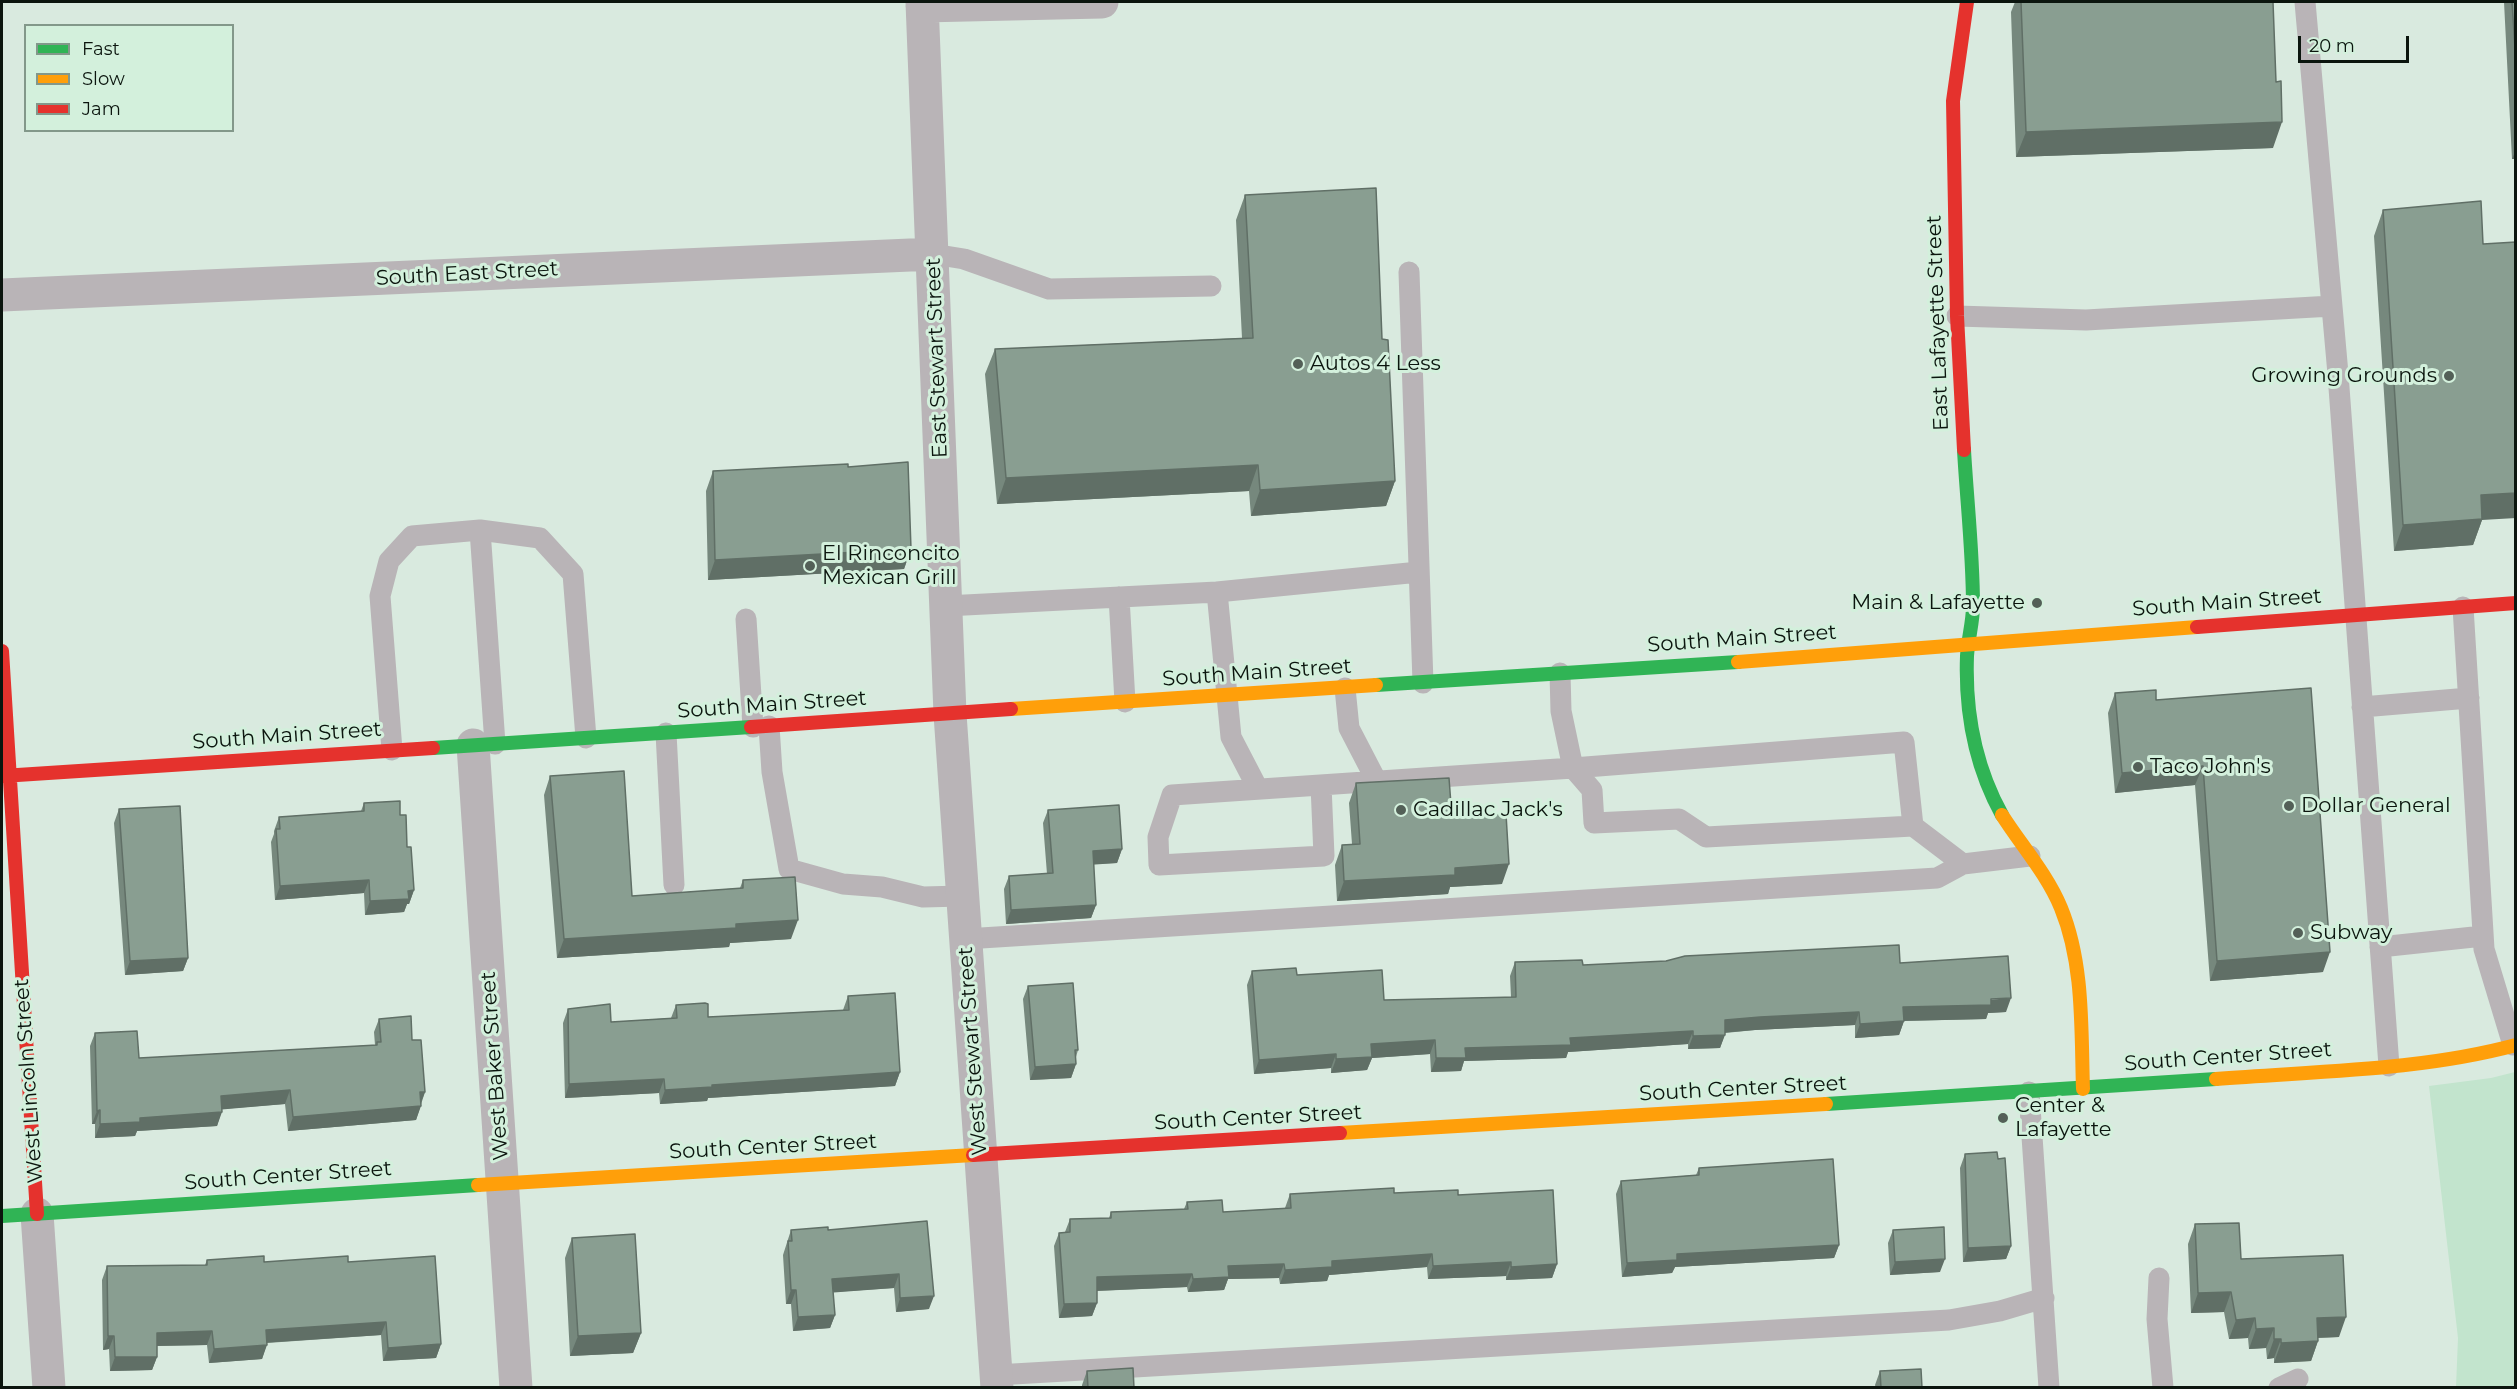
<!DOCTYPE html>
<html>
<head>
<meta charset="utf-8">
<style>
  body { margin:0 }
  #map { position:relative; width:2517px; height:1389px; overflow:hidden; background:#d9eadf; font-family:Montserrat,sans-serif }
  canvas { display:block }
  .frame { position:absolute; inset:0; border:3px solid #0b150e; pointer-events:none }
  .legend { position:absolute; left:24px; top:24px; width:210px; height:108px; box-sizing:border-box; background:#d3f0dc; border:2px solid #83988a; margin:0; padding:8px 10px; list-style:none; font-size:18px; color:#0b150e }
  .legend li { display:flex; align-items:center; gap:12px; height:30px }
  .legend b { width:30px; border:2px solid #83988a }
  .scale { position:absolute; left:2298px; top:36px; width:111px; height:27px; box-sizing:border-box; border:3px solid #0b150e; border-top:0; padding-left:8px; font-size:18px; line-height:21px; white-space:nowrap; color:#0b150e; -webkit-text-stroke:4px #d3f0dc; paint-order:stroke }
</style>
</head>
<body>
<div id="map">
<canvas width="2517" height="1389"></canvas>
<div class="frame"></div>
<ul class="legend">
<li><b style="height:8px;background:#30b455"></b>Fast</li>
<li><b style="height:8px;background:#ff9f0a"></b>Slow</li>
<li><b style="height:8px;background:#e5322d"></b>Jam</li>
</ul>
<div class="scale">20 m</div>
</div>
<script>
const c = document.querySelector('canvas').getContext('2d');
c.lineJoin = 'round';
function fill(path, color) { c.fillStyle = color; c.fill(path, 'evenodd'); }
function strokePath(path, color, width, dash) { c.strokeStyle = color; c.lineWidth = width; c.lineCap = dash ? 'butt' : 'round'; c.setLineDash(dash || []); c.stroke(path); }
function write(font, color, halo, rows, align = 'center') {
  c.font = font + ' Montserrat,sans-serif'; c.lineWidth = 6; c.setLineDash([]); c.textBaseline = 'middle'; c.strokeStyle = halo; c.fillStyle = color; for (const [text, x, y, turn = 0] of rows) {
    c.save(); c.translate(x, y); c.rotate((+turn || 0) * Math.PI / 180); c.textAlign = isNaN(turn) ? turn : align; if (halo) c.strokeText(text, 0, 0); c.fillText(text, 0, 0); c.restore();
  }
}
fill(new Path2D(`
  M2515 1072V1387H2456L2458 1338 2429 1086 2491 1078Z`), '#c2e4cd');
strokePath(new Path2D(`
  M2305 2 2338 374 2389 1066
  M933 254 964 259 1049 289 1211 286
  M1409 272 1423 683
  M1957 316 2086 320 2332 306
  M480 530 495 744
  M1217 592 1419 572
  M1119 597 1125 702
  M946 606 1217 592 1231 737 1258 789
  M2463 607 2484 949 2513 1045
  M746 619 753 727
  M1345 688 1349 728 1376 780
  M2362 707 2469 698
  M769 726 772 772 789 869 843 884 882 887 923 897 962 896
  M666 733 674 885
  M1904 742 1913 826 1706 837 1679 819 1594 823 1592 790 1573 768Z
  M392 750 380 596 389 561 412 536 480 530 540 538 573 574 586 738
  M1321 785 1324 856 1159 865 1158 837 1172 795 1573 768 1561 711 1560 673
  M1913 826 1963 864
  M965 939 1937 878 1963 864 2030 856
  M2380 947 2483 936
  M2029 1092 2049 1388
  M2159 1278 2157 1319 2163 1388
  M996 1375 1949 1320 2000 1311 2044 1298
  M2279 1388 2298 1379`), '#b9b4b7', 21);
strokePath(new Path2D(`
  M922 2 950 714 997 1388
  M922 6 1102 2
  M2 295 933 254
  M473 745 516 1388
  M37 1214 49 1388`), '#b9b4b7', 33);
strokePath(new Path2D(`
  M1964 450C1967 502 1973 554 1973 606 1973 622 1968 639 1967 656 1965 711 1975 766 2002 815
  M1376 685 1738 662
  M433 748 751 727
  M1826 1104 2216 1079
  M2 1216 478 1185`), '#30b455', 14);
strokePath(new Path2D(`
  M1738 662 2197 627
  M1011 709 1376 685
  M2002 815C2021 845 2047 874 2061 908 2084 964 2081 1029 2083 1089
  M2216 1079C2315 1071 2419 1071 2516 1045
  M1340 1133 1826 1104
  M478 1185 973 1155`), '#ff9f0a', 14);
strokePath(new Path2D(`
  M1964 450 1957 316 1953 101 1967 2
  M2197 627 2516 603
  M2 651 37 1214
  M751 727 1011 709
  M2 776 433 748
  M973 1155 1340 1133`), '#e5322d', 14);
fill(new Path2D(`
  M2015 2H2273V148L2016 157 2011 12Z
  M2504 2H2516V159H2512Z
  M1245 195 1382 339 1395 481 1386 506 1251 516 1249 491 997 504 985 374 995 349 1242 338 1236 220Z
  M2383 210 2483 244 2482 520 2473 545 2394 551 2374 236Z
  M848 467 911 549 904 569 708 580 706 491 713 471Z
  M2311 688 2323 972 2210 981 2195 785 2115 793 2108 713 2115 693 2156 700Z
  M550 776 632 896 740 888 743 880 791 939 730 943 729 947 557 958 544 795Z
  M1356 783 1452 818 1502 884 1450 887 1448 894 1337 901 1335 865 1342 845 1352 844 1349 803Z
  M364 803 400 815 407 847 414 890 409 904H407L404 912 365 915 364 893 275 900 271 842 274 834V831L279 817 361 811Z
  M119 809 188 958 183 971 125 975 114 823Z
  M1048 810 1122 849 1117 863 1093 864 1096 905 1091 918 1006 924 1004 889 1009 876 1047 874 1043 823Z
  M1515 962 1583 965 1900 963 2006 1012 1988 1013 1986 1019 1904 1021 1899 1035 1855 1038V1025L1755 1030 1725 1033 1720 1048 1688 1049V1044L1568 1052 1566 1058 1464 1061 1461 1071 1431 1072 1430 1054 1372 1058 1367 1070 1331 1073V1068L1254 1074 1247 985 1252 971 1297 975 1384 1000 1511 997 1510 976Z
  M1028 986 1078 1050 1076 1057V1064L1071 1078 1030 1080 1023 999Z
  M848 996 900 1072 895 1086 708 1098 707 1101 660 1104 659 1093 565 1098 563 1023 568 1009 611 1022 671 1018 676 1005 708 1017 843 1010Z
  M379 1019 412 1040 425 1092 416 1120 288 1131 285 1104 222 1109 217 1126 137 1131 135 1136 95 1138V1124H92L90 1046 95 1033 139 1058 375 1045 374 1032Z
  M1965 1154 2011 1246 2006 1259 1963 1262 1960 1168Z
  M1699 1168 1839 1245 1834 1258 1675 1267 1672 1273 1622 1277 1616 1194 1621 1181 1696 1175Z
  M1394 1193 1458 1195 1557 1264 1552 1278 1506 1280V1276L1428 1279 1427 1267 1329 1275 1327 1281 1280 1284 1279 1278 1228 1279 1224 1290 1188 1292 1187 1287 1097 1291V1303L1092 1316 1059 1318 1054 1246 1059 1233 1065 1232 1070 1219 1109 1218 1111 1212 1184 1209 1187 1202 1223 1212 1285 1208 1290 1194Z
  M927 1221 929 1309 896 1312 894 1288 833 1292 835 1315 830 1328 793 1331 791 1304H786L783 1255 791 1230H828Z
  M2195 1224 2241 1259 2339 1337 2318 1338V1341L2311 1361 2274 1363V1358L2267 1359 2266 1348 2249 1349 2248 1338 2229 1339 2224 1312 2191 1313 2188 1244Z
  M1893 1230 1940 1272 1890 1275 1888 1243Z
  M572 1238 641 1333 633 1353 570 1356 565 1258Z
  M207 1260 264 1262H348L441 1344 436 1358 383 1361 381 1335 267 1343 262 1359 209 1363 207 1345 157 1346V1357L152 1370 110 1371 109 1349 103 1350 102 1280 107 1266 205 1265Z
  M1087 1371 1134 1388H1082V1385Z
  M1880 1371 1922 1388H1876L1875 1385Z`), '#76887d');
fill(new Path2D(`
  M2282 122 2273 148 2016 157 2026 132Z
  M2516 150V159H2512Z
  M1258 465 1249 491 997 504 1006 478Z
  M1395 481 1386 506 1251 516 1260 490Z
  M2516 493V518L2482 520 2473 545 2394 551 2403 525 2481 495Z
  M911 549 904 569 708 580 715 560Z
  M2203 766 2195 785 2115 793 2122 773Z
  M1122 849 1117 863 1088 865 1093 851Z
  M1509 864 1502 884 1450 887 1448 894 1337 901 1344 881 1455 868Z
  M369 880 364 893 275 900 280 886Z
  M414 890 409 904H407L404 912 365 915 370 901 408 891Z
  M1096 905 1091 918 1006 924 1011 910Z
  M798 920 791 939 730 943 729 947 557 958 564 939 736 924Z
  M2330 952 2323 972 2210 981 2217 961Z
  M188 958 183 971 125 975 130 961Z
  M2011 998 2006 1012 1988 1013 1986 1019 1898 1021 1903 1007Z
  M1859 1012 1855 1025 1755 1030 1720 1033 1725 1020 1760 1017Z
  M1904 1021 1899 1035 1855 1038 1860 1024Z
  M1693 1031 1688 1044 1568 1052 1566 1058 1464 1061 1461 1071 1431 1072 1436 1058 1465 1048 1570 1038Z
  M1725 1035 1720 1048 1688 1049 1693 1036Z
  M1435 1040 1430 1054 1372 1058 1367 1070 1331 1073 1336 1059 1371 1044Z
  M1336 1054 1331 1068 1254 1074 1259 1060Z
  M1076 1064 1071 1078 1030 1080 1035 1067Z
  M900 1072 895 1086 708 1098 707 1101 660 1104 665 1090 712 1085Z
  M664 1079 659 1093 565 1098 569 1084Z
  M290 1090 285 1104 216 1110 221 1096Z
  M420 1092H425L420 1105Z
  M421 1106 416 1120 288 1131 293 1117Z
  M100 1110 95 1124H92L97 1111Z
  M222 1112 217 1126 137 1131 135 1136 95 1138 100 1124 140 1118Z
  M1839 1245 1834 1258 1675 1267 1672 1273 1622 1277 1627 1263 1677 1254Z
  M2011 1246 2006 1259 1963 1262 1968 1248Z
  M1432 1254 1427 1267 1329 1275 1327 1281 1280 1284 1285 1270 1332 1261Z
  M1945 1259 1940 1272 1890 1275 1895 1262Z
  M1511 1262 1506 1276 1428 1279 1433 1266Z
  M1284 1264 1279 1278 1228 1279 1224 1290 1188 1292 1193 1279 1228 1266Z
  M1557 1264 1552 1278 1506 1280 1511 1267Z
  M899 1274 894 1288 827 1293 832 1279Z
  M1192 1274 1187 1287 1092 1291 1097 1277Z
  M791 1290H796L791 1304H786Z
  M2231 1292 2224 1312 2191 1313 2198 1293Z
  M934 1296 929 1309 896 1312 900 1298Z
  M1097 1303 1092 1316 1059 1318 1064 1304Z
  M835 1315 830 1328 793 1331 798 1317Z
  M2346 1317 2339 1337 2310 1338 2317 1318Z
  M2255 1318 2248 1338 2229 1339 2236 1320Z
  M386 1322 381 1335 261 1343 266 1330Z
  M2274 1328 2266 1348 2249 1349 2256 1329Z
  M212 1331 207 1345 152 1346 157 1333Z
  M641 1333 633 1353 570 1356 578 1336Z
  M108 1336H114L109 1349 103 1350Z
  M2274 1339H2281L2274 1358 2267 1359Z
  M2318 1341 2311 1361 2274 1363 2281 1343Z
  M441 1344 436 1358 383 1361 388 1348Z
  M267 1345 262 1359 209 1363 214 1349Z
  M115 1357H157L152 1370 110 1371Z`), '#606f66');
const building = new Path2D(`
  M2021 2H2273L2276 82 2281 81 2282 122 2026 132Z
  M2512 2H2516V64Z
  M1376 188 1382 339 1388 340 1395 481 1260 490 1258 465 1006 478 995 349 1253 338 1245 195Z
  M2481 201 2483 244 2516 242V493L2481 495 2482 519 2403 525 2383 210Z
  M908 462 911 549 715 560 713 471 848 464V467Z
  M2311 688 2330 952 2217 961 2203 766 2122 773 2115 693 2156 690V700Z
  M624 771 632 896 743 888V880L795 877 798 920 736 924V928L564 939 550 776Z
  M1449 778 1452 818 1506 814 1509 864 1455 868V875L1344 881 1342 845 1360 844 1356 783Z
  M400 801V815H406L407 847H411L414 890 408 891 409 899 370 901 369 880 280 886 276 829H280L279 817 364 811V803Z
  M1119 805 1122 849 1093 851 1096 905 1011 910 1009 876 1053 873 1048 810Z
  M180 806 188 958 130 961 119 809Z
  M1899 945 1900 963 2008 956 2011 998 1991 999V1005L1903 1007 1904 1021 1860 1024 1859 1012 1760 1017 1725 1020V1035L1693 1036V1031L1570 1038 1571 1045 1465 1048 1466 1058H1436L1435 1040 1371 1044 1372 1057 1336 1059V1054L1259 1060 1252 971 1296 968 1297 975 1382 970 1384 1000 1516 997 1515 962 1582 960 1583 965 1666 961 1685 956Z
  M1073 983 1078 1050H1075L1076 1064 1035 1067 1028 986Z
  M895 993 900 1072 712 1085V1087L665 1090 664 1079 569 1084 568 1009 610 1004 611 1022 677 1018 676 1005 705 1003 708 1004V1017L849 1010 848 996Z
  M411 1016 412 1040H421L425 1092H420L421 1106 293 1117 290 1090 221 1096 222 1112 140 1118V1122L100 1124V1110L97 1111 95 1033 137 1031 139 1058 377 1045V1042H381L379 1019Z
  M1997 1152 1998 1159 2005 1158 2011 1246 1968 1248 1965 1154Z
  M1833 1159 1839 1245 1677 1254V1260L1627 1263 1621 1181 1699 1175V1168Z
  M1394 1188V1193L1458 1190V1195L1553 1190 1557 1264 1511 1267V1262L1433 1266 1432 1254 1332 1261V1267L1285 1270 1284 1264 1228 1266 1229 1277 1193 1279 1192 1274 1097 1277V1303L1064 1304 1059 1233 1070 1232V1219L1111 1218V1212L1188 1209 1187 1202 1222 1200 1223 1212 1291 1208 1290 1194Z
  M927 1221 934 1296 900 1298 899 1274 832 1279 835 1315 798 1317 796 1290H791L788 1241H792L791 1230 828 1227V1230Z
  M2239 1223 2241 1259 2343 1255 2346 1317 2317 1318 2318 1341 2281 1343V1339H2274V1328L2256 1329 2255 1318 2236 1320 2231 1292 2198 1293 2195 1224Z
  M1944 1227 1945 1259 1895 1262 1893 1230Z
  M635 1234 641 1333 578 1336 572 1238Z
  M264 1256V1262L348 1256V1262L435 1256 441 1344 388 1348 386 1322 266 1330 267 1345 214 1349 212 1331 157 1333V1357H115L114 1336H108L107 1266 207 1265V1260Z
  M1133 1368 1134 1388H1088L1087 1371Z
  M1921 1369 1922 1388H1881L1880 1371Z`);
fill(building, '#899e91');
strokePath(building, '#606f66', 1.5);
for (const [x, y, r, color] of [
  [1298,364,6,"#536057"],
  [2449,376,6,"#536057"],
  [810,566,6,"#536057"],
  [2037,603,6,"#536057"],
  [2138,767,6,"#536057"],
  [2289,806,6,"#536057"],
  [1401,810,6,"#536057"],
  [2298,933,6,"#536057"],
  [2003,1118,6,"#536057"]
]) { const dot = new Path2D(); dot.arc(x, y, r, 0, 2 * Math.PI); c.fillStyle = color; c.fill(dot); strokePath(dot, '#d3f0dc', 2); }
write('21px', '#0b150e', '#d3f0dc', [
  ["South East Street",467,274,-3],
  ["East Lafayette Street",1938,323,-92],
  ["East Stewart Street",937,358,-92],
  ["South Main Street",2227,603,-4],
  ["South Main Street",1742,639,-4],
  ["South Main Street",1257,673,-4],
  ["South Main Street",772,705,-4],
  ["South Main Street",287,736,-4],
  ["West Stewart Street",973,1051,-94],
  ["South Center Street",2228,1057,-4],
  ["West Baker Street",495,1066,-94],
  ["West Lincoln Street",29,1081,-94],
  ["South Center Street",1743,1089,-3],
  ["South Center Street",1258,1118,-3],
  ["South Center Street",773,1147,-3],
  ["South Center Street",288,1176,-4]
]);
write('21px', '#0b150e', '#d3f0dc', [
  ["Autos 4 Less",1310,364],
  ["Growing Grounds",2437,376,"right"],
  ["El Rinconcito",822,554],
  ["Mexican Grill",822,578],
  ["Main & Lafayette",2025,603,"right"],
  ["Taco John's",2150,767],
  ["Dollar General",2301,806],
  ["Cadillac Jack's",1413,810],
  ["Subway",2310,933],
  ["Center &",2015,1106],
  ["Lafayette",2015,1130]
], 'left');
</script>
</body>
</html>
